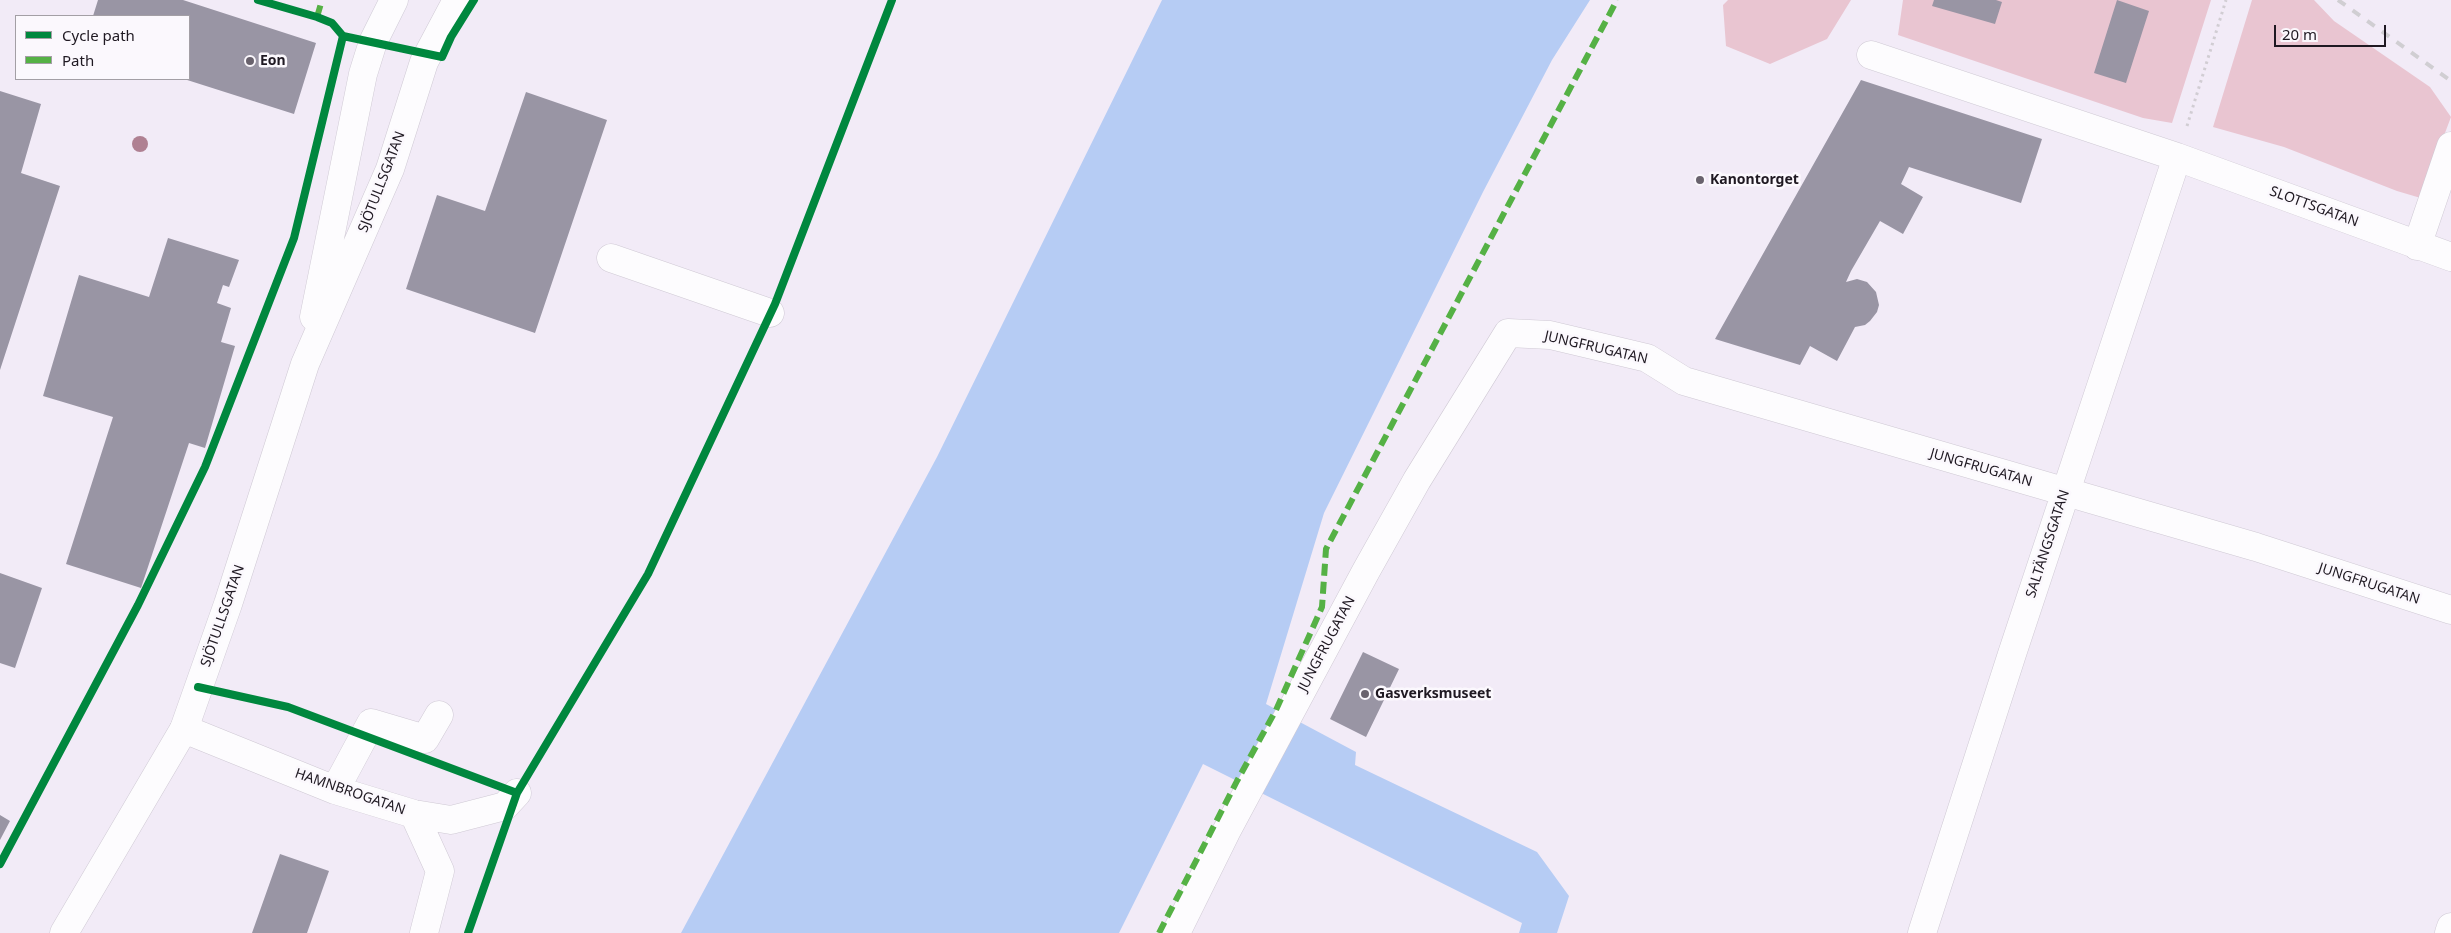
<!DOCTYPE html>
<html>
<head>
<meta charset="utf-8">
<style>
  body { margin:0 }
  #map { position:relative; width:2451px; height:933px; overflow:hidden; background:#f2ebf7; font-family:"Noto Sans",sans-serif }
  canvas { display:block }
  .legend { position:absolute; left:15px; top:15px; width:175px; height:65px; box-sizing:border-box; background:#fbf8fd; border:1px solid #a39fa5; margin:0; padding:6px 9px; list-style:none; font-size:15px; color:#1f1922 }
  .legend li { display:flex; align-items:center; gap:10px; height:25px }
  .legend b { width:25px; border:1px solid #a39fa5 }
  .scale { position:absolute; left:2274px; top:25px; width:112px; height:22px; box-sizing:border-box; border:2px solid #1f1922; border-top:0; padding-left:6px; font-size:15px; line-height:18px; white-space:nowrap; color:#1f1922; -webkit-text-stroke:4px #fbf8fd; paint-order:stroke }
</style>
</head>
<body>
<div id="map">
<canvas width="2451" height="933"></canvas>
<ul class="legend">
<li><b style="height:6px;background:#00873e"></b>Cycle path</li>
<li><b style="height:6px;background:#55b145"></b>Path</li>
</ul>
<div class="scale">20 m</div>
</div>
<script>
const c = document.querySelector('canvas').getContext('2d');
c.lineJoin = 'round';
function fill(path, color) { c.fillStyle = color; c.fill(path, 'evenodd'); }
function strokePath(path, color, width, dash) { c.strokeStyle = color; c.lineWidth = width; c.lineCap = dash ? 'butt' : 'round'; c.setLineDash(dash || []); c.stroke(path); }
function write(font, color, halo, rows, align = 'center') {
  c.font = font + ' "Noto Sans",sans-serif'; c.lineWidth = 5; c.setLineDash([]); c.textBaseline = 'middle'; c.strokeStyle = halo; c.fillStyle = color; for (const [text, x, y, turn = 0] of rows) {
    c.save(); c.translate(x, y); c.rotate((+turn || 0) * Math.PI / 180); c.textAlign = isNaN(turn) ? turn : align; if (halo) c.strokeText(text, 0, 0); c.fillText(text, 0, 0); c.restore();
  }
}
fill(new Path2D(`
  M1728 0H1851L1827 39 1770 64 1726 46 1723 5Z
  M1903 0H2211L2172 123 2143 118 1898 35Z
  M2252 0H2314L2334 21 2430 87 2451 117 2434 162 2424 199 2397 191 2284 147 2213 127Z`), '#e9c5d1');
fill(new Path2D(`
  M1162 0H1590L1552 60 1483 192 1324 513 1266 704 1356 752 1355 765 1537 852 1569 896 1557 933H1519L1522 923 1203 764 1119 933H681L937 457Z`), '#b6ccf4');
fill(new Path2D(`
  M98 0H183L316 43 294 114 184 79H189V16H93Z
  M1934 0H1996L2002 2 1995 24 1932 6Z
  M2117 0 2149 11 2126 83 2094 73Z
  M1861 80 2042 139 2021 203 1909 167 1901 184 1923 197 1903 234 1880 221 1851 271 1846 282 1857 279 1867 282 1876 292 1879 305 1877 312 1870 321 1865 325 1855 327 1837 361 1810 346 1800 365 1715 339Z
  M0 91 41 104 21 173 60 186 0 370Z
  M526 92 607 120 535 333 406 289 437 195 485 211Z
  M168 238 239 260 229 287 223 285 217 303 231 308 221 342 235 346 205 448 189 443 141 588 66 564 113 417 43 396 79 275 149 297Z
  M0 573 42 588 15 668 0 663Z
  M1363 652 1399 669 1366 737 1330 719Z
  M0 815 10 821 0 840Z
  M280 854 329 871 307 933H252Z`), '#9995a4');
const minor = new Path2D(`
  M1871 55 2177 157 2451 257
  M2417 246 2451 146
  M611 258 770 313
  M184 729 335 790 414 814 451 820 505 806 517 793
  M335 790 371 723 425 739 439 715
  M414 814 440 871 424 933
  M1176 933 1226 832 1366 571 1417 480 1508 333 1550 335 1647 358 1684 381 2256 547 2451 610
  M1922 933 2012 654 2177 157
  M2449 933 2451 927`);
const major = new Path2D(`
  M314 317 363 74 373 42 394 0
  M64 933 184 729 228 604 305 364 390 169 424 62 457 0`);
strokePath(minor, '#cfc9d4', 29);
strokePath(major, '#cfc9d4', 29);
strokePath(new Path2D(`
  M2187 126 2226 0`), '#d1cdd3', 3, [2.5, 4]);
strokePath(minor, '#fdfcfe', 28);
strokePath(major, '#fdfcfe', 28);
strokePath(new Path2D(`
  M2338 0 2451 81`), '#d0ced2', 4, [9, 9]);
strokePath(new Path2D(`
  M317 17 322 0
  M1159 933 1237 781 1276 710 1322 607 1326 549 1617 0`), '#55b145', 6, [12, 6]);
strokePath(new Path2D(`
  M258 0 317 17 332 23 343 36 442 57 451 37 474 0
  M198 687 288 707 517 793
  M0 864 138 605 205 467 294 238 343 36
  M468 933 517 793 648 574 775 304 892 0`), '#00873e', 8);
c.fillStyle = '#af8092';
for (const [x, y] of [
  [140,144]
]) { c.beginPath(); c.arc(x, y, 8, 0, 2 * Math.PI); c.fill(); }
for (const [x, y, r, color] of [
  [250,61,5,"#69626d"],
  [1700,180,5,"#69626d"],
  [1365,694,5,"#69626d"]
]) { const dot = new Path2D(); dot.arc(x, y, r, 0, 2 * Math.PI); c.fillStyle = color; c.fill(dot); strokePath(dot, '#fbf8fd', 2); }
write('bold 14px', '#1f1922', '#fbf8fd', [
  ["Eon",260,61],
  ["Kanontorget",1710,180],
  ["Gasverksmuseet",1375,694]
], 'left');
write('14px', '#1f1922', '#fbf8fd', [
  ["SJÖTULLSGATAN",382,182,-69],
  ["SLOTTSGATAN",2314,207,20],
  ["JUNGFRUGATAN",1596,348,13],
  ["JUNGFRUGATAN",1981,468,16],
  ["SALTÄNGSGATAN",2048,544,-72],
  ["JUNGFRUGATAN",2369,584,18],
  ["SJÖTULLSGATAN",223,616,-71],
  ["JUNGFRUGATAN",1327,644,-62],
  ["HAMNBROGATAN",350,792,19]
]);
</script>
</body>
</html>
